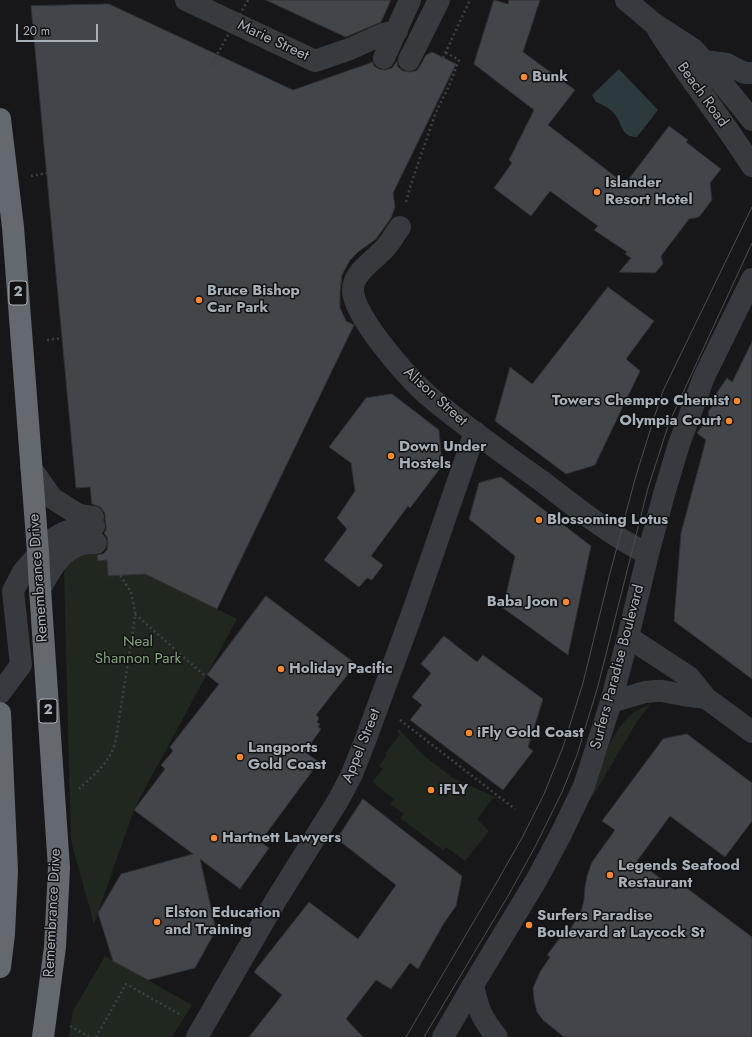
<!DOCTYPE html>
<html>
<head>
<meta charset="utf-8">
<style>
  body { margin:0 }
  #map { position:relative; width:752px; height:1037px; overflow:hidden; background:#171719; font-family:Jost,sans-serif }
  canvas { display:block }
  .scale { position:absolute; left:16px; top:24px; width:82px; height:18px; box-sizing:border-box; border:2px solid #a8b1b9; border-top:0; padding-left:5px; font-size:12px; line-height:14px; white-space:nowrap; color:#a8b1b9; -webkit-text-stroke:3px #121214; paint-order:stroke }
</style>
</head>
<body>
<div id="map">
<canvas width="752" height="1037"></canvas>
<div class="scale">20 m</div>
</div>
<script>
const c = document.querySelector('canvas').getContext('2d');
c.lineJoin = 'round';
function fill(path, color) { c.fillStyle = color; c.fill(path, 'evenodd'); }
function strokePath(path, color, width, dash) { c.strokeStyle = color; c.lineWidth = width; c.lineCap = dash ? 'butt' : 'round'; c.setLineDash(dash || []); c.stroke(path); }
function write(font, color, halo, rows, align = 'center') {
  c.font = font + ' Jost,sans-serif'; c.lineWidth = 3; c.setLineDash([]); c.textBaseline = 'middle'; c.strokeStyle = halo; c.fillStyle = color; for (const [text, x, y, turn = 0] of rows) {
    c.save(); c.translate(x, y); c.rotate((+turn || 0) * Math.PI / 180); c.textAlign = isNaN(turn) ? turn : align; if (halo) c.strokeText(text, 0, 0); c.fillText(text, 0, 0); c.restore();
  }
}
fill(new Path2D(`
  M96 551 98 561 107 560 108 576 124 575 131 567 237 619 135 807 94 924 71 841 64 573 67 561Z
  M651 704 638 720 593 796 590 798C599 770 610 731 634 712 639 709 646 706 651 704Z
  M399 729 423 755 453 778 499 799 493 798 477 819 489 831 465 861 446 847 443 850 400 818 404 814 390 804 394 799 372 782 383 769 379 766 387 755 385 754 400 734 397 732Z
  M105 956 192 1005 172 1037H69L73 1011Z`), '#1f271e');
fill(new Path2D(`
  M619 69 658 110 637 137C622 137 623 127 616 116 611 109 604 105 596 102L592 95Z`), '#2c393d');
const building = new Path2D(`
  M266 0H391L381 22 346 37Z
  M494 0 508 4 509 0H540L523 52 575 90 548 125 625 184 669 126 688 140 686 142 721 169 710 183 712 200 699 217 689 219 661 256 663 264 655 273 619 272 631 258 625 254 627 252 594 230 598 226 550 191 531 216 494 188 512 163 509 160 534 110 474 64Z
  M109 4 293 90 373 62 374 66 379 69 385 70 392 68 397 61 398 67 403 71 410 72 416 71 420 66 426 55 432 52 456 64 393 193 395 207 391 218 376 239 358 252 350 260 342 275 340 292V308L346 321 354 325 217 609 145 574 108 576 107 560 98 561 97 555 103 554 107 550 108 543 107 537 104 533 106 530V525L105 520V513L100 507 92 504 90 487 76 488 31 6Z
  M608 287 654 321 626 359 640 371 595 465 566 474 495 421 510 367 532 384Z
  M752 342V679L674 621 681 533 706 440 697 433 709 417 708 412 713 405 716 394 727 378 732 382Z
  M392 394 439 430 442 466 410 508 408 506 371 556 383 565 372 580 367 578 359 587 324 560 347 529 337 518 355 491 351 463 329 447 366 398Z
  M501 477 591 546 568 655 503 608 515 556 469 519 479 483Z
  M266 596 356 664 316 715 319 718 317 722 320 724 318 727 321 729 305 752 319 762 260 842 269 848 240 889 200 859 216 930 195 968 148 980 113 961 98 913 121 874 193 854 134 810 165 769 161 765 173 751 170 747 219 684 207 675Z
  M444 636 477 662 483 655 543 699 528 747 533 751 503 790 410 720 422 705 412 697 431 673 421 664Z
  M687 734 752 783V821L725 857 670 816 637 861 676 890 680 883 752 937V1037H564L543 1020 537 1012 534 1000 533 988 540 972 550 957 547 955 563 934 566 936 581 912 584 900 585 887 587 876 592 862 615 830 602 821 663 739Z
  M363 799 462 876 456 906 444 923 418 969 410 963 391 989 376 980 346 1019 363 1037H249L282 995 254 972 309 902 358 939 396 885 337 839Z`);
fill(building, '#424549');
strokePath(building, '#303135', 1);
strokePath(new Path2D(`
  M31 176 47 173
  M406 202 411 184 436 112 449 86 459 60 443 51
  M47 340 62 338
  M135 614 205 676
  M400 720 515 809
  M79 789C90 778 106 766 112 751 114 747 115 743 116 739L134 624 135 613 131 592 120 575
  M70 1026 90 1037
  M96 1037 126 984 181 1015`), '#3d4145', 2.5, [2, 3]);
strokePath(new Path2D(`
  M186 0 315 61 350 49 383 34 397 31
  M626 0 653 23 693 49 704 61 752 120
  M658 30C688 77 723 120 752 166
  M384 58 410 0
  M409 60 439 0
  M704 61 727 64 736 69 745 73H752
  M400 227C395 234 391 241 386 247 376 259 353 272 353 289 352 316 410 380 431 398 467 428 505 455 543 482 577 508 610 535 648 554
  M31 468 52 498 79 515 93 517
  M40 589C50 571 61 549 83 544 87 543 92 543 96 543
  M628 637 689 677 706 698 752 732
  M0 693 21 665 13 591 23 572 51 540 63 533 78 528 94 526
  M611 702 645 692 655 691H662L683 695 706 698
  M473 985C478 1008 481 1018 497 1037
  M197 1037 276 900 339 799 352 774 365 741 413 611 475 432
  M443 1037 473 985 537 879 561 834 584 786 611 702 628 637 648 554 664 494 679 444 704 377 752 279`), '#373a3e', 22);
strokePath(new Path2D(`
  M0 119 13 227 38 552 40 589 59 868 55 947 43 1037
  M0 713 7 871 4 934 0 967`), '#63696f', 22);
strokePath(new Path2D(`
  M406 1037 494 887 523 836 544 794 563 747 583 683 609 577 635 479 654 418 663 391 676 364 752 207
  M424 1037 508 896 536 845 562 792 577 755 598 686 648 488 669 423 752 243`), '#4a4e53', 1);
strokePath(new Path2D(`
  M443 58 470 0
  M210 67 248 0`), '#3d4145', 2.5, [2, 3]);
for (const [x, y, r, color] of [
  [524,77,4,"#fa892e"],
  [597,192,4,"#fa892e"],
  [199,300,4,"#fa892e"],
  [737,401,4,"#fa892e"],
  [729,421,4,"#fa892e"],
  [391,456,4,"#fa892e"],
  [539,520,4,"#fa892e"],
  [566,602,4,"#fa892e"],
  [281,669,4,"#fa892e"],
  [469,733,4,"#fa892e"],
  [240,757,4,"#fa892e"],
  [431,790,4,"#fa892e"],
  [214,838,4,"#fa892e"],
  [610,875,4,"#fa892e"],
  [157,922,4,"#fa892e"],
  [529,925,4,"#fa892e"]
]) { const dot = new Path2D(); dot.arc(x, y, r, 0, 2 * Math.PI); c.fillStyle = color; c.fill(dot); strokePath(dot, '#121214', 1.5); }
for (const [x, y, w] of [
  [18,293,18],
  [48,711,18]
]) { const box = new Path2D(); box.roundRect(x - w / 2, y - 12, w, 24, 3); c.fillStyle = '#121214'; c.fill(box); strokePath(box, '#a8b1b9', 1); }
write('bold 14px', '#a8b1b9', null, [
  ["2",18,293],
  ["2",48,711]
]);
write('15px', '#a8b1b9', '#121214', [
  ["Marie Street",273,41,25],
  ["Beach Road",702,95,54],
  ["Alison Street",435,397,42],
  ["Remembrance Drive",39,578,-94],
  ["Surfers Paradise Boulevard",618,667,-75],
  ["Appel Street",362,746,-68],
  ["Remembrance Drive",53,913,-87]
]);
write('bold 15px', '#a8b1b9', '#121214', [
  ["Bunk",532,77],
  ["Islander",605,183],
  ["Resort Hotel",605,200],
  ["Bruce Bishop",207,291],
  ["Car Park",207,308],
  ["Towers Chempro Chemist",729,401,"right"],
  ["Olympia Court",721,421,"right"],
  ["Down Under",399,447],
  ["Hostels",399,464],
  ["Blossoming Lotus",547,520],
  ["Baba Joon",558,602,"right"],
  ["Holiday Pacific",289,669],
  ["iFly Gold Coast",477,733],
  ["Langports",248,748],
  ["Gold Coast",248,765],
  ["iFLY",439,790],
  ["Hartnett Lawyers",222,838],
  ["Legends Seafood",618,866],
  ["Restaurant",618,883],
  ["Elston Education",165,913],
  ["and Training",165,930],
  ["Surfers Paradise",537,916],
  ["Boulevard at Laycock St",537,933]
], 'left');
write('15px', '#84a57e', '#121214', [
  ["Neal",138,642],
  ["Shannon Park",138,659]
]);
</script>
</body>
</html>
